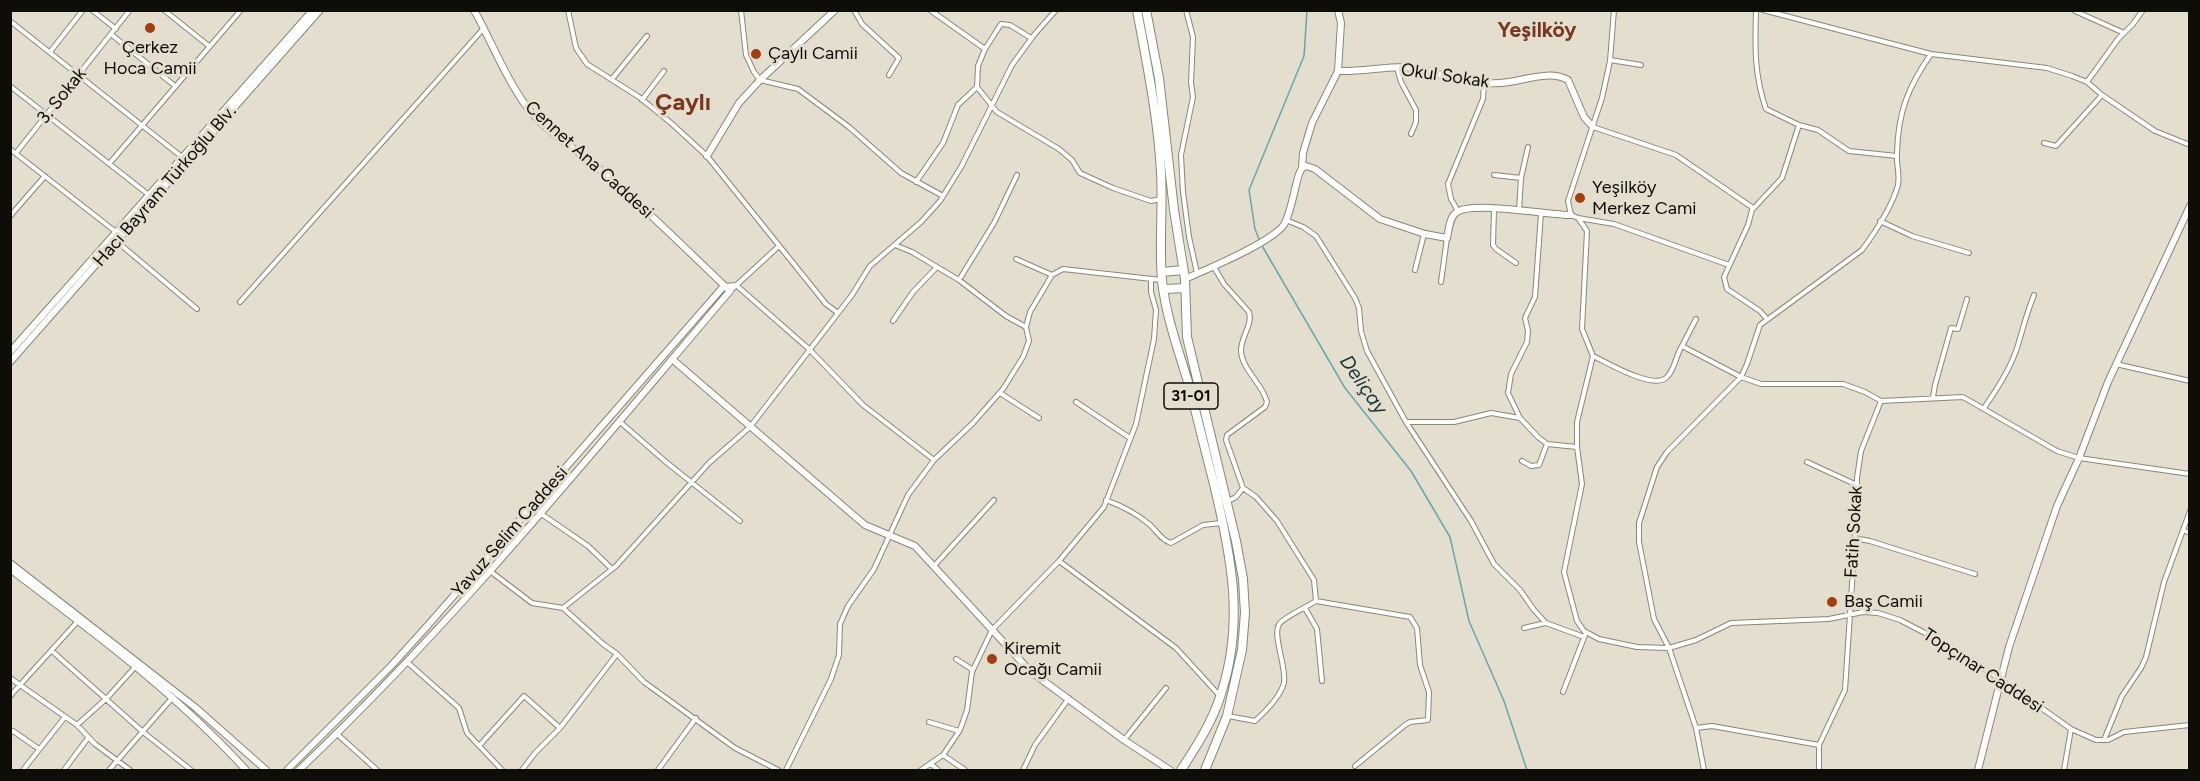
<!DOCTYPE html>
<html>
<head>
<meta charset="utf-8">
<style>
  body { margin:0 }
  #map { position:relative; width:2200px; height:781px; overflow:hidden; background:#e4decf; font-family:Figtree,sans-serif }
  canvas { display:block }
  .frame { position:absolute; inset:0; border:12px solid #0f0d08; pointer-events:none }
</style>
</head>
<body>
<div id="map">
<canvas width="2200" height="781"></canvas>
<div class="frame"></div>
</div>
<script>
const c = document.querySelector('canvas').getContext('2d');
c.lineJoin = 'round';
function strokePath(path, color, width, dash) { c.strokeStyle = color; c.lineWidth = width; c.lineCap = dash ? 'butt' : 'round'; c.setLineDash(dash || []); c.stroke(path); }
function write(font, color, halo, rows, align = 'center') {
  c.font = font + ' Figtree,sans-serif'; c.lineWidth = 6; c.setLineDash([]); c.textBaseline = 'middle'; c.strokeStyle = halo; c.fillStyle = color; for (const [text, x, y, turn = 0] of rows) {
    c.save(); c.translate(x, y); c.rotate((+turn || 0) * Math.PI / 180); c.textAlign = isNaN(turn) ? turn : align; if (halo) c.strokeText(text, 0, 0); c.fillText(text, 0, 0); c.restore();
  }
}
strokePath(new Path2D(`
  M1259 239 1255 229 1249 190 1304 56 1307 10
  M1261 244 1345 388 1411 471 1450 537 1469 621 1504 701 1527 770`), '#67a7ab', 1.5);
const street = new Path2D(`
  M92 10 116 29
  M164 10 209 46
  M568 10 576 48 587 64 639 97 671 123 707 156 826 304 838 313
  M741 10 746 55 754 72 760 80 798 89 849 127 901 173 943 196
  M854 10 862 24 899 58 889 75
  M930 10 985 49 978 66 977 87 997 112 1059 149 1072 160 1080 173 1113 188 1151 201 1161 199
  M1186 10 1193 37 1191 83 1193 97 1181 155 1183 192 1189 237 1197 273
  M1614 10 1610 61 1602 98 1568 201 1571 215 1578 218 1587 231 1582 329 1593 356 1577 422V447L1582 484 1564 572 1577 621 1584 631 1599 639 1637 647 1669 648 1696 728 1704 770
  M1756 10C1755 46 1754 75 1766 109L1799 125 1818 130 1849 151 1897 156
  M1763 10 1931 54 2047 68 2072 76 2087 82 2102 95 2155 131 2190 145
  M2075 11 2124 33
  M10 21 182 157
  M112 35 175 86
  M985 49 1001 24 1010 25 1031 38
  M50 52 83 10
  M1931 54C1908 87 1898 112 1897 153 1896 164 1900 174 1898 185 1892 207 1876 231 1862 250L1760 325 1747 364 1741 377 1667 452 1657 467 1639 523V542L1654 619 1669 648 1696 640 1731 623 1829 619 1863 612 1878 613 1900 620 1948 645 2009 685 2071 729 2096 740H2108L2124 732 2190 725
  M1610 60 1641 65
  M1397 68 1401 82 1416 110V122L1411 134
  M612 79 647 36
  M2087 82 2118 39 2133 24 2143 10
  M10 86 149 195
  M642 100 664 71
  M1593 127 1676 155 1753 208
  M2044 143 2056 146 2102 95
  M10 149 116 232
  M16 153 130 10
  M109 164 241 10
  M1494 175 1521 178
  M916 182 943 143 958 105 977 87
  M1494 209 1493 245 1496 249 1516 263
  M1519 210 1521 178 1528 147
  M1458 211 1451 199 1448 184 1483 99 1484 84
  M1541 213 1535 297 1525 318 1528 331 1527 342 1511 374 1508 393 1520 418 1538 437 1547 444 1577 447
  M10 216 45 176
  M1578 218 1614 224 1729 265
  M1286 220 1303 227 1316 236 1355 298 1359 308 1361 331 1367 351 1406 422 1471 521 1494 564 1520 590 1534 610 1546 623 1584 637
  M1880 221 1912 236 1969 253
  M115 240 197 309
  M895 245 912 252 959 280 1006 316 1026 327
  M1016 259 1052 275
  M1214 267 1224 284 1249 312C1253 324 1241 337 1241 350 1241 369 1263 384 1267 402L1265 407 1227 435 1226 440 1243 488
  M1415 270 1424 234
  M959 280 994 223 1017 175
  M1441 282 1447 238
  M725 286 736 285 809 349 863 405 934 460
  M730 291 779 246
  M240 302 484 28
  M1767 319 1760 311 1727 289 1724 277 1748 225 1752 210 1782 178 1799 125
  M893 321 913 292 936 268
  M1682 346 1696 319
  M1593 356C1608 363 1656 392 1668 376 1675 368 1676 355 1682 346L1741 377 1761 384H1843L1865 392 1881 401 1963 397 2057 451 2079 458 2190 474
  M2116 364 2190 381
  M1000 393 1039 418
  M1933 397 1935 385 1951 328 1958 329 1967 299
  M1076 402 1130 438
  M1984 408C1997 389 2011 368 2018 345 2023 328 2027 312 2034 295
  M619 421 666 462 740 521
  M1407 422H1454L1491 413 1520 418
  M1522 461 1531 466 1539 465 1547 444
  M1807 462 1857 485
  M1106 500C1122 506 1136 513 1149 524 1157 531 1161 540 1171 543L1203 525 1222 523
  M1228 501 1236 497 1243 488 1256 497 1277 521 1314 580 1316 601
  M540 513 588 546 612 569
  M2183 530 2190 533
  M1854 538 1870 541 1975 574
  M1059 561 1176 648 1219 695
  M934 566 994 500
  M490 571 532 603 563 608 616 566 709 463 750 427 852 295 870 266 921 222 940 201 961 167 1012 65 1034 35 1056 10
  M563 608 603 644 617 654 644 682 735 748 778 770
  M1305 608 1317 629 1322 681
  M1524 628 1545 623
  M52 651 143 732 191 770
  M956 659 973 670
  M407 662 459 708 467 733 502 770
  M10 678 77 725 95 744 130 770
  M1563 692 1585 635
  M10 696 78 621
  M1228 716 1255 721C1265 712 1280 697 1284 683 1287 667 1271 633 1280 623 1285 617 1308 606 1316 601L1410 617 1417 628 1420 665 1429 692 1428 720 1410 722 1405 725 1355 766
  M929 722 959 731
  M77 725 107 698 136 666
  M1696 728 1712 726 1819 745
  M10 733 13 731 39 749
  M337 734 377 770
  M1124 740 1166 688
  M2104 740 2122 696 2141 668 2146 657 2164 582 2190 511
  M479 746 524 696 560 728
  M943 755 965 770
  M931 764 938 770
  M23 770 65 717
  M64 770 88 738
  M109 770 173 697
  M522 770 535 753 560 728 617 654
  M658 770 696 718
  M786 770 831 679 839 655 840 624 848 606 874 569 908 495 934 460 973 423 1003 389 1023 357 1029 341 1026 327 1030 312 1052 275 1063 269 1161 280
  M921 770 943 755 960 730 967 710 972 672 992 630 1059 561 1104 507 1136 424 1154 339 1156 310 1151 292V280
  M1023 770 1035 745 1069 698
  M1819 770V745L1845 690 1856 524 1857 478 1861 451 1881 401
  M2064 770 2071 729`);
const secondary = new Path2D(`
  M1338 71C1360 72 1382 67 1404 67 1423 68 1440 75 1458 80 1472 84 1485 84 1500 83 1521 82 1549 69 1568 80L1584 117 1593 127
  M707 156 739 103 760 80 835 10
  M1302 168 1303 153 1312 123 1338 71 1341 23 1338 10
  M1185 279C1205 270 1276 241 1285 223 1292 208 1294 190 1299 174L1302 168 1306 166 1315 169 1380 219 1425 234 1447 238C1449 230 1449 217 1457 212 1472 201 1549 215 1571 215
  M10 352 313 10
  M672 359 865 525 915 546 1030 671 1124 740 1170 770
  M10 362 320 10
  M10 563 196 708 266 770
  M10 569C93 632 176 693 246 770
  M287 770 391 666 429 624 724 286
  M299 770C455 622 591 454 730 291 688 251 647 210 603 172 578 150 543 131 524 103 504 75 491 40 474 10
  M1978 770 2009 647 2057 506 2079 458 2108 382 2190 206`);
const highway = new Path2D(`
  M1137 10C1147 64 1158 117 1161 172 1163 208 1159 245 1162 281 1166 316 1178 349 1188 382 1197 416 1205 450 1214 484 1231 555 1245 622 1221 694 1213 721 1196 747 1181 770
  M1146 10 1159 78 1174 210 1185 279 1187 337 1236 541 1243 579 1245 613 1242 650 1227 716 1205 770
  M1162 272 1183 270
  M1164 289 1185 288`);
strokePath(street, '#8b8677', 6);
strokePath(secondary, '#8b8677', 8);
strokePath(highway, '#8b8677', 10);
strokePath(street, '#fff', 4);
strokePath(secondary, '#fff', 6);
strokePath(highway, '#fff', 8);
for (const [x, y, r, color] of [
  [150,28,6,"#a33e13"],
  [756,54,6,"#a33e13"],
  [1580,198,6,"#a33e13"],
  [1832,602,6,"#a33e13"],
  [992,659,6,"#a33e13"]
]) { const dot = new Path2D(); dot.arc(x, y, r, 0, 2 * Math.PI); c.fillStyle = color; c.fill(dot); strokePath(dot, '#e4decf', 2); }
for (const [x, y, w] of [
  [1191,396,54]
]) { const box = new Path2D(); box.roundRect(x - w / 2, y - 13, w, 26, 4.5); c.fillStyle = '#e4decf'; c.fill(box); strokePath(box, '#0f0d08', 1.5); }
write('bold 16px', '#0f0d08', null, [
  ["31-01",1191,396]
]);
write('18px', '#0f0d08', '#e4decf', [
  ["Çerkez",150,48,"center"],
  ["Hoca Camii",150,69,"center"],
  ["Çaylı Camii",768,54],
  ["Yeşilköy",1592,188],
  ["Merkez Cami",1592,209],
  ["Baş Camii",1844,602],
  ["Kiremit",1004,649],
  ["Ocağı Camii",1004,670]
], 'left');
write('18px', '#0f0d08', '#e4decf', [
  ["Okul Sokak",1445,76,8],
  ["3. Sokak",62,96,-51],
  ["Cennet Ana Caddesi",589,160,42],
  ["Hacı Bayram Türkoğlu Blv.",165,186,-49],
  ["Yavuz Selim Caddesi",510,532,-49],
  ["Fatih Sokak",1854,532,-87],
  ["Topçınar Caddesi",1983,671,33]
]);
write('italic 20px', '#163739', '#e4decf', [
  ["Deliçay",1363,385,55]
]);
write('bold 21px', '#7a371f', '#e4decf', [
  ["Yeşilköy",1537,31]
]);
write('bold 24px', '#7a371f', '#e4decf', [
  ["Çaylı",683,103]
]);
</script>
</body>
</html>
